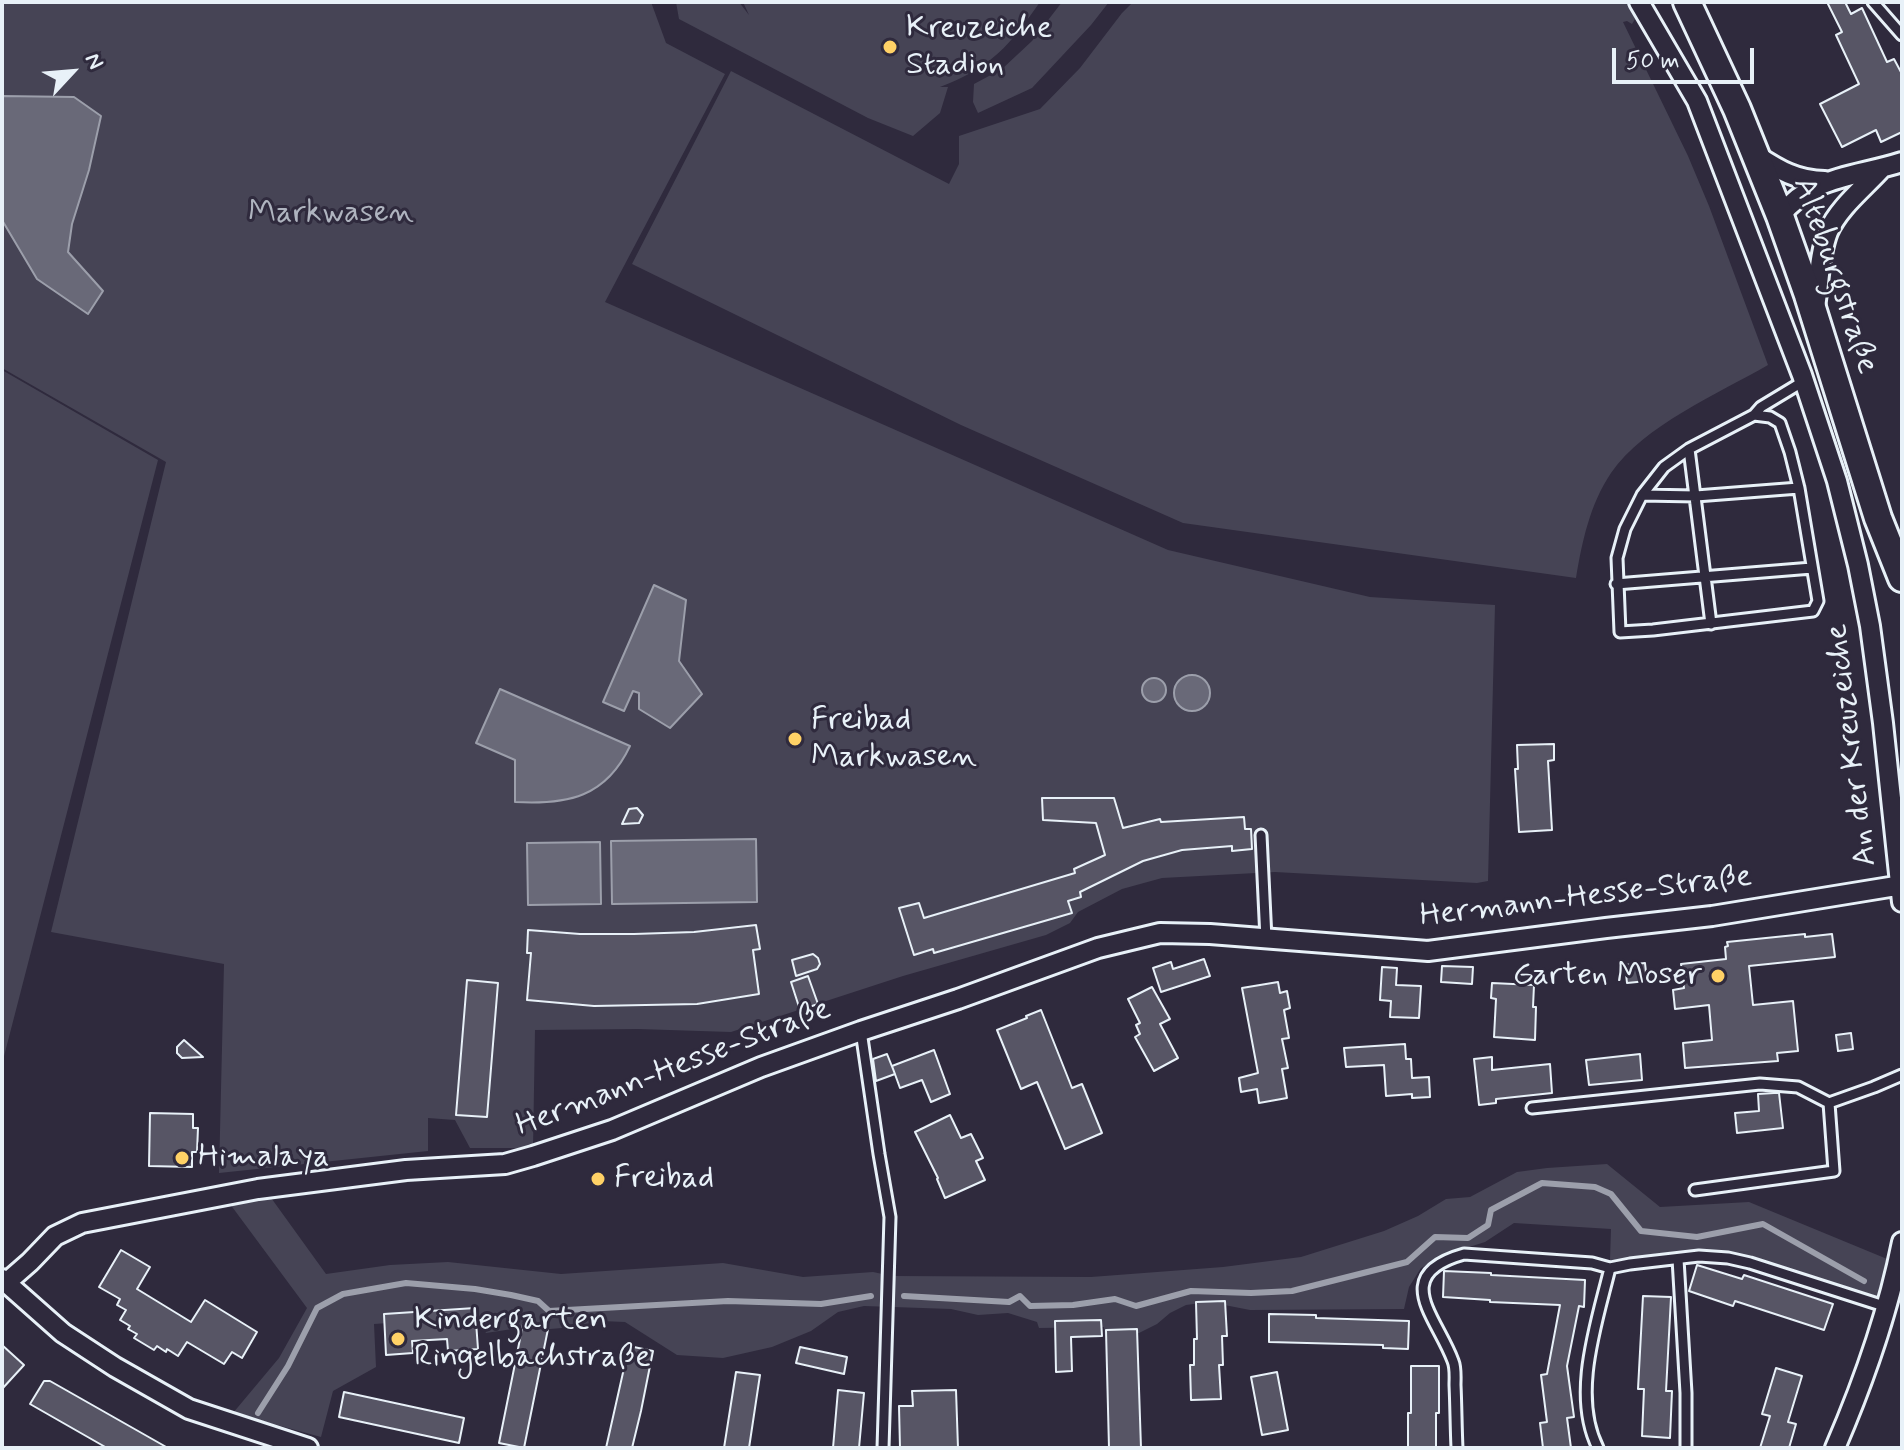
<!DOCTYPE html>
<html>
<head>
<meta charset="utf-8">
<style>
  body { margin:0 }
  #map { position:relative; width:1904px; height:1450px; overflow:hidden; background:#2f2a3d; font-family:Mynerve,sans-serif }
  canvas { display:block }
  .frame { position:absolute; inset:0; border:4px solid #e8f1f8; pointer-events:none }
  .north { position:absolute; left:32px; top:32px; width:80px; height:80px; -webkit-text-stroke:6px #2f2a3d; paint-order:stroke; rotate:64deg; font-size:22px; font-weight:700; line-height:32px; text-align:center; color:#e8f1f8 }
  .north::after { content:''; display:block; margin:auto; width:28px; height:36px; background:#e8f1f8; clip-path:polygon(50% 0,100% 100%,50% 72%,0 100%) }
  .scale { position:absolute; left:1612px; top:48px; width:142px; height:36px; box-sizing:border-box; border:4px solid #e8f1f8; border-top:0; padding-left:10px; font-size:24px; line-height:28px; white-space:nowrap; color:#e8f1f8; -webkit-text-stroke:6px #2f2a3d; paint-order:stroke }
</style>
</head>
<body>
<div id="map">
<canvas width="1904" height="1450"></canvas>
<div class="frame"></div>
<div class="north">N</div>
<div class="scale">50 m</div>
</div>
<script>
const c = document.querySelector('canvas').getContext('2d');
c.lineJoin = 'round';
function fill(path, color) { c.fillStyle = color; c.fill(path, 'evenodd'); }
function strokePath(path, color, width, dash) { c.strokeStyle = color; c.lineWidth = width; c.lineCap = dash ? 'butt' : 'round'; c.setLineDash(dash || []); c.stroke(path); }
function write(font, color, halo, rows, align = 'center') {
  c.font = font + ' Mynerve,sans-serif'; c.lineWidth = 6; c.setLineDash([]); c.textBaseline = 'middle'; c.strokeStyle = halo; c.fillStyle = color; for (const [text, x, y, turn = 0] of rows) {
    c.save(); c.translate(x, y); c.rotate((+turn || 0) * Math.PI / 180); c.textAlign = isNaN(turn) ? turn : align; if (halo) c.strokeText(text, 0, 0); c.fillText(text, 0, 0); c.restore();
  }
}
fill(new Path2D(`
  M2 2H651L666 43 725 74 605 302 1168 550 1370 597 1495 605 1488 881 1477 883 1275 872 1162 878 1122 889 1078 912 1070 923 1046 935 903 976 731 1032 638 1029 535 1030 533 1148H470L455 1120 428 1118V1151L219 1173 224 964 51 932 166 462 2 368Z
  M676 2H739L749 15 743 2H1040C1009 46 992 67 940 87H948L940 113 913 136 868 118 679 19Z
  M1062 2H1109L1091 25 1032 88 978 113 973 102 974 84 1002 69 1032 41Z
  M1133 2H1628L1635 19 1632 24 1627 21 1623 22 1688 156 1709 206 1768 365C1718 394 1644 425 1611 473 1590 504 1582 542 1576 578L1183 523 961 425 632 264 731 71 949 184 959 164V136L1040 109 1080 68 1122 13Z
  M2 370 158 460 2 1064Z
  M1607 1164 1660 1207 1749 1202 1892 1261 1880 1304 1739 1258 1670 1257 1610 1260 1611 1229 1514 1223 1485 1242 1444 1255 1421 1268 1409 1287 1404 1309 1250 1310 1209 1302 1186 1305 1170 1313 1157 1324 1139 1333 1105 1336 1104 1327 1039 1328 1037 1322 1008 1313 978 1315 951 1309 864 1306 838 1312 811 1331 772 1347 723 1358 677 1355 625 1322 601 1321 574 1327 550 1329 519 1328 486 1333 477 1317 374 1324 376 1367 333 1391 321 1437 233 1413 279 1358 307 1308 230 1204 269 1195 326 1274 390 1265 448 1262 561 1274 723 1263 803 1277 873 1272 892 1276 1091 1277 1223 1267 1301 1257 1384 1231 1418 1216 1446 1199 1470 1197 1517 1172 1547 1168Z`), '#464455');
const water = new Path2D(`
  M2 96 74 97 101 116 89 170 72 224 68 252 103 291 88 314 37 279 2 220Z
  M654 585 686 600 679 661 702 694 670 728 639 709V693L633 691 624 711 603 702Z
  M1174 693a18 18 0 1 1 36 0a18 18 0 1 1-36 0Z
  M1142 690a12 12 0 1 1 24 0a12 12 0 1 1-24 0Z
  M500 689 630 746C606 797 568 805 515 802V760L476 743Z
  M756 839 757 902 612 904 611 841Z
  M600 842 601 904 528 905 527 843Z`);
fill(water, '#696978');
strokePath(water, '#9c9fab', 2);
strokePath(new Path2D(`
  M904 1296 1009 1302 1020 1296 1030 1306 1073 1305 1115 1299 1136 1306 1191 1291 1251 1293 1292 1291 1407 1262 1435 1237 1468 1238 1488 1225 1491 1210 1542 1183 1595 1187 1611 1194 1641 1231 1697 1237 1763 1224 1864 1281
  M258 1413 288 1366 317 1308 343 1294 406 1283 475 1289 511 1295 538 1301 549 1311 728 1301 821 1304 871 1296`), '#9c9fab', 6);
const building = new Path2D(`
  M1827 2H1845L1851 14 1862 8 1887 62 1894 59 1902 74V132L1881 142 1876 130 1842 147 1820 104 1859 84 1836 35 1842 32Z
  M1554 744V760L1548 761 1552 830 1519 832 1515 769H1518L1517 745Z
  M1042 798H1114L1123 828 1160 819 1161 822 1244 817 1245 829H1251L1252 849 1232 851V846L1182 850 1143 861 1080 892 1081 897 1068 901 1072 913 934 953 933 949 914 955 899 908 919 903 924 918 1075 873 1074 869 1105 855 1096 823 1043 820Z
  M637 808 643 815 639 823 622 824 629 809Z
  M756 925 760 949 753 950 759 994 697 1004 594 1006 527 1000 531 953H527L528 930 580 934H634L694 932Z
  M1805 934V937L1832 934 1835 957 1749 966 1753 1005 1793 1001 1798 1051 1777 1053 1778 1061 1685 1068 1683 1043 1712 1040 1709 1005 1675 1009 1673 990 1684 988 1681 964 1726 959 1725 947 1728 946 1727 942Z
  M813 954 818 958 820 964 817 969 796 976 792 960Z
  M1204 959 1210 976 1161 992 1153 968 1171 962 1173 969Z
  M1645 963 1647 981 1627 983 1625 965Z
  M1442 966 1473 967 1472 984 1441 982Z
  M1382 967 1397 968 1396 985 1421 986 1419 1018 1390 1017 1391 1001 1380 1000Z
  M808 976 818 1004 800 1010 791 982Z
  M467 980 498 983 487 1117 456 1115Z
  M1278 982 1280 993 1287 991 1290 1008 1284 1010 1289 1038 1282 1039 1288 1068 1282 1069 1287 1098 1259 1103 1257 1089 1241 1092 1239 1078 1258 1073 1242 988Z
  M1492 983 1534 985 1533 1007H1536L1535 1040 1494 1037 1496 999 1491 998Z
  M1152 987 1170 1019 1160 1024 1178 1058 1154 1071 1135 1037 1140 1034 1136 1025 1140 1023 1128 999Z
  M1041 1010 1072 1088 1082 1084 1102 1133 1065 1149 1037 1082 1021 1089 997 1030 1027 1018 1026 1016Z
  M1851 1033 1853 1049 1838 1051 1836 1035Z
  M184 1040 203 1057 182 1058 177 1053V1047Z
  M1405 1044 1406 1059H1411L1412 1078 1429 1077 1430 1097 1412 1098V1094L1386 1096 1384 1065 1346 1067 1344 1048Z
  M934 1050 950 1094 931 1102 922 1080 900 1088 892 1066Z
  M887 1054 895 1074 876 1081 873 1059Z
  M1640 1054 1642 1080 1589 1085 1586 1060Z
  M1492 1057V1070L1550 1064 1552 1093 1496 1099V1103L1479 1105 1474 1059Z
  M1774 1093H1779L1783 1128 1737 1133 1735 1113 1759 1111 1758 1094Z
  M150 1113 193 1114V1128H198L197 1152H192V1167L149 1166Z
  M950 1115 961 1138 971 1134 983 1158 976 1161 985 1180 945 1198 937 1179 938 1178 915 1132Z
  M121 1250 150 1267 137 1289 191 1322 205 1300 257 1332 242 1358 232 1352 224 1364 187 1342 178 1356 167 1349 166 1352 157 1346 154 1350 134 1338 137 1334 128 1329 130 1326 120 1320 126 1310 117 1305 120 1299 99 1287Z
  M1697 1265 1742 1279 1744 1275 1833 1304 1824 1330 1735 1301 1733 1306 1689 1291Z
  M1444 1271 1491 1273V1275L1585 1280 1584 1307 1579 1306 1567 1366 1574 1417 1567 1418 1571 1448H1543L1540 1423 1547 1422 1541 1375 1547 1374 1560 1305 1490 1302V1300L1443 1297Z
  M1643 1296 1671 1297 1666 1391H1672L1670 1438 1642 1436 1644 1389H1638Z
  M1225 1301 1227 1336H1222L1223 1365H1219L1221 1399 1191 1400 1190 1365H1194V1339H1197L1196 1302Z
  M475 1308 478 1349 448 1351 447 1339 412 1341 413 1353 386 1355 384 1314Z
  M1269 1314 1316 1315V1318L1409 1321 1408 1349 1383 1348V1345L1269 1342Z
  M1101 1320 1102 1336 1071 1337 1072 1371 1056 1372 1055 1321Z
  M523 1324 548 1329 524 1448 499 1443Z
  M1137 1329 1141 1448H1109L1106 1330Z
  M2 1345 24 1365 2 1389Z
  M629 1346 653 1351 641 1411 632 1448H606Z
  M800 1347 847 1357 844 1374 796 1363Z
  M1411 1366H1439V1413H1436V1448H1408V1413H1411Z
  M1776 1368 1802 1376 1788 1422 1796 1424 1789 1448H1760L1770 1416 1762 1414Z
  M736 1372 760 1375 749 1448H724Z
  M1277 1372 1288 1430 1262 1435 1251 1377Z
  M44 1381H50L168 1448H107L30 1404Z
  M838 1390 864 1393 859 1448H833Z
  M956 1390 958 1448H900L899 1406H913L912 1391Z
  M344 1392 464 1418 459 1443 339 1417Z`);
fill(building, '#575565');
strokePath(building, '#e8f1f8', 2);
const lane = new Path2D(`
  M1873 2 1902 35
  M1754 415 1770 417 1780 423 1790 452 1799 488 1818 601 1813 611 1653 630 1620 632 1617 558 1625 529 1642 495 1664 467 1689 449 1754 415 1761 407 1804 381
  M1689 449 1711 624
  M1642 495 1696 496 1799 488
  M1616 584 1812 568
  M1261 835 1266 939
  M861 1031 879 1154 890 1217 883 1448
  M1532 1108 1760 1084 1798 1087 1829 1103 1874 1087 1902 1075
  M1695 1190 1834 1171 1829 1103
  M1678 1259 1686 1393V1448
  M1457 1448C1456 1427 1456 1406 1455 1385 1455 1378 1456 1368 1453 1361 1437 1317 1389 1275 1464 1254L1592 1263 1610 1268 1630 1264 1699 1256 1728 1258 1750 1263 1887 1307
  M1598 1448C1571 1395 1597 1322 1610 1268`);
const street = new Path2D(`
  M1639 2 1697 101 1802 375 1837 481 1858 565 1870 626 1883 723 1902 902
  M1756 155C1779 170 1797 181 1825 181
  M1780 216C1812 175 1856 177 1902 162
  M1815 307C1819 283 1819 255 1828 232 1839 207 1864 188 1882 168
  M2 1279 63 1333 115 1367 189 1409 308 1448
  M6 1283 30 1262 55 1236 82 1223 258 1189 406 1170 505 1164 533 1156 612 1130 761 1067 861 1031 958 999 1098 948 1160 933 1210 934 1428 951 1606 928 1712 916 1902 885
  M1835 1448C1864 1381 1888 1313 1902 1242`);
const secondary = new Path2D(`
  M1687 2 1737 109 1780 216 1808 295 1878 518 1902 578`);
strokePath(lane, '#e8f1f8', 15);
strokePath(street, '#e8f1f8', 24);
strokePath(secondary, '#e8f1f8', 32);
strokePath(lane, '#2f2a3d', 9);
strokePath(street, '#2f2a3d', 18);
strokePath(secondary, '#2f2a3d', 26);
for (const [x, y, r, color] of [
  [890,47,8,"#ffd166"],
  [795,739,8,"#ffd166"],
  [1718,976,8,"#ffd166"],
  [182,1158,8,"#ffd166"],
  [598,1179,8,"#ffd166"],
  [398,1339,8,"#ffd166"]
]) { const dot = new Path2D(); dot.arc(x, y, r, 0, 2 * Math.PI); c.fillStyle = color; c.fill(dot); strokePath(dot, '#2f2a3d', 3); }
write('32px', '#e8f1f8', '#2f2a3d', [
  ["Kreuzeiche",906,29],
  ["Stadion",906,66],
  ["Freibad",811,721],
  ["Markwasen",811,758],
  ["Garten Moser",1702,976,"right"],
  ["Himalaya",198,1158],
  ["Freibad",614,1179],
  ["Kindergarten",414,1321],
  ["Ringelbachstraße",414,1358]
], 'left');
write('32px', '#afb4bf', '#2f2a3d', [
  ["Markwasen",331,214]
]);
write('32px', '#e8f1f8', '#2f2a3d', [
  ["Alteburgstraße",1834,276,71],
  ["An der Kreuzeiche",1853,745,-97],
  ["Hermann-Hesse-Straße",1586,898,-7],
  ["Hermann-Hesse-Straße",674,1069,-21]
]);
</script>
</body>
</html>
